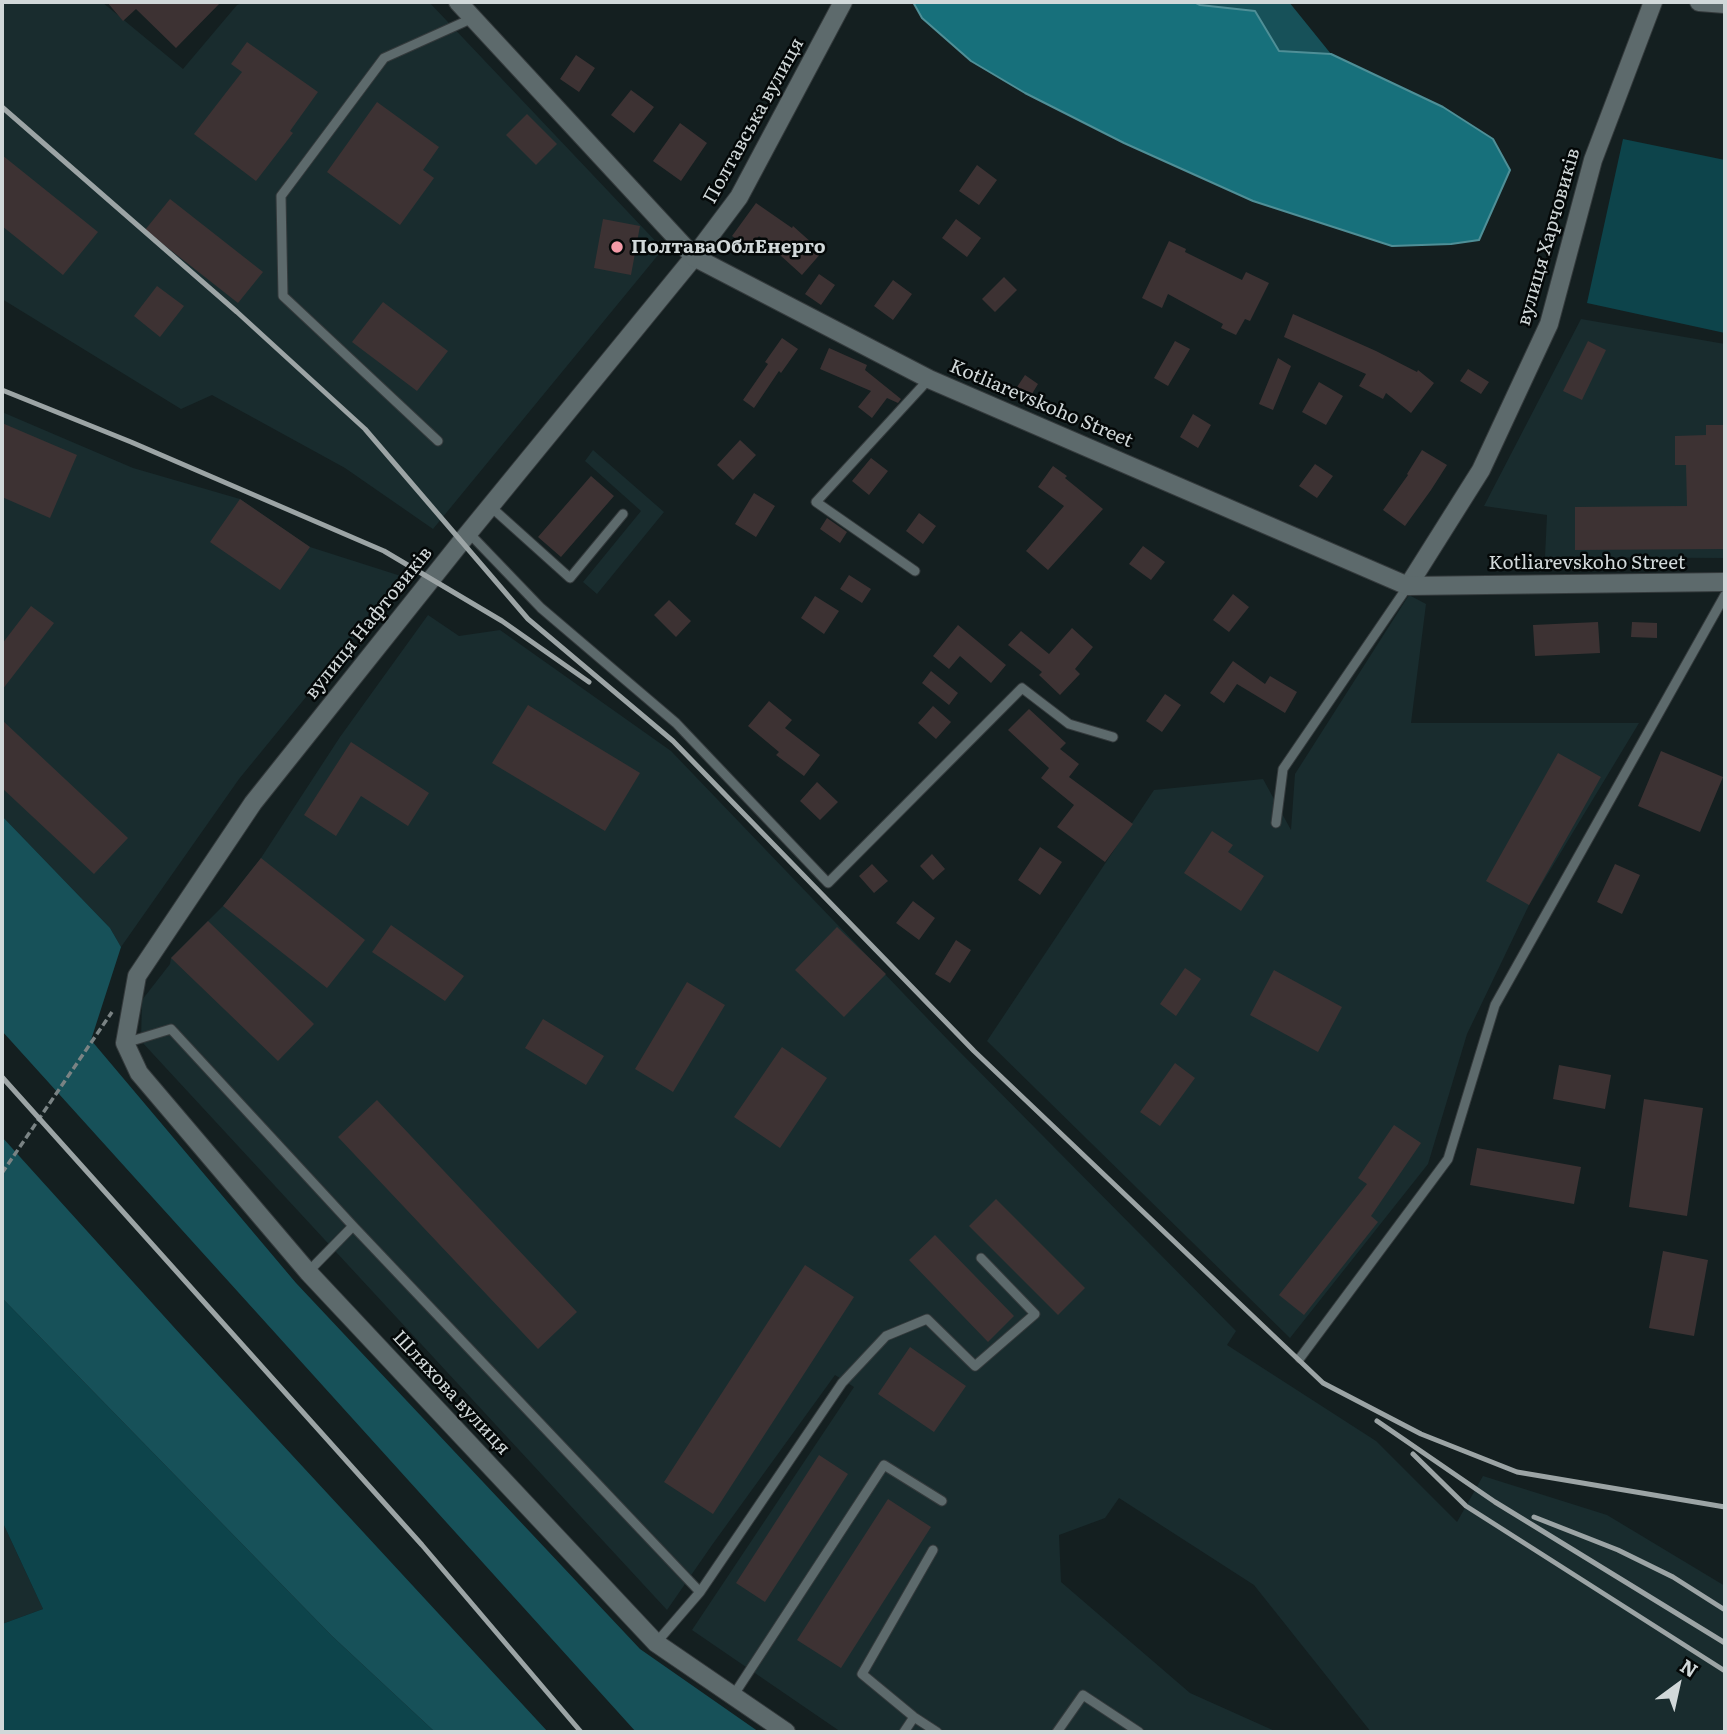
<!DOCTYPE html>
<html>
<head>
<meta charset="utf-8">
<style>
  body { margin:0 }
  #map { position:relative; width:1727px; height:1734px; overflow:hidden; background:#141f20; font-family:Literata,serif }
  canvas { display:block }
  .frame { position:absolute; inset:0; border:4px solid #d1d8d9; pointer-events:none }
  .north { position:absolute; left:1643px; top:1650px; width:70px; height:70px; -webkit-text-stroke:5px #040808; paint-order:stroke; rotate:33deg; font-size:19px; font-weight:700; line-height:28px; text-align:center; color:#d1d8d9 }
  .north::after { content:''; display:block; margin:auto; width:24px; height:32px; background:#d1d8d9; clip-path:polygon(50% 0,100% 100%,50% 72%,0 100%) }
</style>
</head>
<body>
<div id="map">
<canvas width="1727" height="1734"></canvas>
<div class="frame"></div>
<div class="north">N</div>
</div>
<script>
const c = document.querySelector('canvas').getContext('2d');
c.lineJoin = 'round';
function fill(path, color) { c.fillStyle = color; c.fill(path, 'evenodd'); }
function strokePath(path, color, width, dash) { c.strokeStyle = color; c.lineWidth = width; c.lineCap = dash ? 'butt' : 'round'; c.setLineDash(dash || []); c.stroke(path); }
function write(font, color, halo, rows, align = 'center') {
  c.font = font + ' Literata,serif'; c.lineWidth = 5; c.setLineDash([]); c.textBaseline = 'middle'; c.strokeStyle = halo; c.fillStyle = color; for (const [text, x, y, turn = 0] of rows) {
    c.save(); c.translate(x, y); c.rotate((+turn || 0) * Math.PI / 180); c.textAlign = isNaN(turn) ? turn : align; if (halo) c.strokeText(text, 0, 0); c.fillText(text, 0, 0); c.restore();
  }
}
fill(new Path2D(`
  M2 2H102L183 69 237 5 245 2H429L663 249 433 529 345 468 212 395 181 409 2 299Z
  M1581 319 1725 344V558L1545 557 1547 515 1484 506Z
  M2 412 133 468 240 499 310 547 404 577 239 779 121 947 110 928 2 816Z
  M593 450 664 512 597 594 583 582 641 511 585 461Z
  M1409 595 1426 604 1411 723H1639L1529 905 1467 1034 1428 1164 1290 1338 987 1041 1154 790 1263 779 1291 830 1295 774Z
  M428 615 459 636 500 630 671 751 949 1041 1236 1331 1227 1345 1376 1441 1457 1522 1483 1476 1607 1515 1725 1586V1732H1371L1254 1585 1119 1498 1105 1518 1059 1535 1061 1582 1190 1693 1277 1732H841L692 1630 854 1387 835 1375 712 1545 667 1610 141 1041 142 1000 170 964 171 958 223 906 261 858 340 737Z
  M2 1521 43 1609 2 1624Z`), '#192c2e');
fill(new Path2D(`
  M1623 139 1725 160V333L1587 303Z
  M2 1298 332 1636 435 1732H2V1624L43 1609 2 1521Z`), '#0d444b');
fill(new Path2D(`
  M1194 2H1289L1331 54 1279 52 1254 11 1200 5Z
  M2 816 110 928 121 947 91 1040 296 1283 640 1649 759 1732H636L2 1031Z
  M2 1137 181 1335 548 1732H435L332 1636 2 1298Z`), '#175159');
const water = new Path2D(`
  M913 2H1194L1200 5 1255 11 1279 51 1331 54 1443 107 1493 139 1510 170 1479 240 1451 244 1392 246 1253 201 1124 143 1025 93 971 61 922 18Z`);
fill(water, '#17707b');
strokePath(water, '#4f8f97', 2);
fill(new Path2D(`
  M107 2H221L176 48 136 9 123 21Z
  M247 42 318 92 290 131 293 133 256 181 194 134 242 72 231 64Z
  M576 55 595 68 579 92 560 79Z
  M631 90 654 107 634 133 611 115Z
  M377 102 439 147 423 170 434 178 400 225 327 172Z
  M527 114 557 144 536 165 506 135Z
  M680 123 707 143 681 181 653 161Z
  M2 155 98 232 63 275 2 226Z
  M977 165 997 180 979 205 959 191Z
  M170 199 263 272 238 303 145 230Z
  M756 203 792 228 793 226 822 252 802 275 759 236 750 248 732 236Z
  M603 219 640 226 631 275 594 268Z
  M956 219 981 238 967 257 942 238Z
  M1169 241 1186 249 1185 252 1242 280 1246 272 1269 283 1250 321 1245 319 1236 335 1221 328 1223 324 1168 294 1162 308 1142 298Z
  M819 274 835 285 821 305 805 294Z
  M1004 277 1017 290 995 312 982 299Z
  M893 280 912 294 893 320 874 306Z
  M157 286 184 306 160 337 134 316Z
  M383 302 448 351 417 391 352 342Z
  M1293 314 1376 351 1417 372 1418 370 1434 383 1411 413 1386 393 1383 399 1359 386 1366 374 1284 337Z
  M782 338 798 349 781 373 779 371 754 408 743 400 768 364 765 362Z
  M1175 341 1190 349 1168 386 1154 378Z
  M1588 341 1606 350 1582 400 1563 391Z
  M829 348 867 365 865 370 901 399 898 403 887 398 872 418 858 407 871 391 820 369Z
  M1278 358 1291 366 1273 410 1259 404Z
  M1468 369 1489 382 1481 394 1460 381Z
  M1025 375 1038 384 1027 402 1013 393Z
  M1319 382 1343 396 1326 425 1302 412Z
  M1193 414 1211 425 1198 448 1180 437Z
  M2 423 77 455 50 518 2 497Z
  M1706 425H1725V549L1575 550V507L1687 506 1686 465H1675V436L1706 435Z
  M740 440 756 455 733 480 717 465Z
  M1422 450 1447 465 1431 490 1405 526 1383 510 1408 475 1407 474Z
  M871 458 888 471 869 495 852 481Z
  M1315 464 1333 476 1317 498 1299 486Z
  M1053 466 1067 476 1065 478 1103 509 1048 570 1026 551 1064 506 1038 487Z
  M591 476 614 496 561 557 538 537Z
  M754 493 775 506 756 537 735 524Z
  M240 499 310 547 280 590 210 542Z
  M919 513 936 526 923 544 906 531Z
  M827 518 847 532 840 543 820 529Z
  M1143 546 1165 562 1151 580 1129 564Z
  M849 575 871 589 862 603 840 589Z
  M1233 594 1249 607 1229 632 1213 620Z
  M815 596 839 611 824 634 801 618Z
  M669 600 691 621 676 637 654 615Z
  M31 606 54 623 2 690V644Z
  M1598 622 1600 653 1535 656 1533 625Z
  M1632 622 1657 623V638L1631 637Z
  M958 625 1006 665 991 683 960 656 949 669 933 656Z
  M1072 628 1093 647 1075 669 1080 674 1060 695 1039 675 1042 672 1008 645 1021 631 1049 654Z
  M1233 661 1265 684 1270 676 1297 692 1285 713 1237 684 1224 703 1210 693Z
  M931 671 958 693 949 705 922 683Z
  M1165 694 1181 705 1162 732 1146 721Z
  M769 701 792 720 785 728 820 755 804 776 776 755 779 752 748 726Z
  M528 705 640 773 605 831 492 763Z
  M933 706 951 722 936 739 918 723Z
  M1029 709 1066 743 1060 749 1079 764 1069 777 1133 824 1105 862 1057 827 1074 805 1041 778 1049 768 1008 730Z
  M2 720 128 838 94 874 2 788Z
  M351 742 429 793 408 826 361 796 336 836 304 815Z
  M1661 751 1723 777 1700 832 1638 806Z
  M1558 753 1601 777 1529 905 1486 881Z
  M817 782 838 802 820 820 800 801Z
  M1212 831 1233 845 1228 852 1264 876 1241 911 1184 873Z
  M1040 847 1062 862 1040 895 1018 880Z
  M932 854 945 869 933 880 920 866Z
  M261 858 365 940 327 988 223 906Z
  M872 864 888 881 874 893 859 876Z
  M1615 864 1640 875 1622 914 1597 902Z
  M913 901 935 918 919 940 896 923Z
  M208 921 314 1024 278 1061 171 958Z
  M391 925 464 976 445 1001 372 952Z
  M837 927 886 974 844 1017 795 970Z
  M956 940 971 950 950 983 935 974Z
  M1185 968 1201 979 1176 1016 1160 1004Z
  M1274 970 1342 1007 1318 1052 1250 1015Z
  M687 982 725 1005 673 1092 635 1069Z
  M543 1019 604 1056 586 1085 525 1048Z
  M782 1047 827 1078 780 1148 734 1117Z
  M1175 1063 1195 1078 1160 1126 1140 1112Z
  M1559 1065 1611 1075 1605 1109 1553 1099Z
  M1644 1099 1703 1108 1687 1216 1629 1207Z
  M377 1100 577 1312 538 1349 338 1137Z
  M1394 1125 1421 1143 1371 1216 1378 1222 1304 1315 1279 1295 1367 1184 1358 1178Z
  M1477 1148 1581 1167 1574 1204 1470 1185Z
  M996 1199 1085 1288 1058 1315 969 1226Z
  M935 1235 1014 1316 988 1342 909 1260Z
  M1663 1251 1708 1260 1694 1336 1649 1328Z
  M805 1265 854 1297 713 1514 664 1482Z
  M910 1347 966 1386 934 1432 878 1394Z
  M819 1455 848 1474 765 1602 736 1583Z
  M888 1499 931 1527 841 1668 797 1640Z`), '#3d3233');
const lane = new Path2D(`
  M438 441 283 296 281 196 384 58 473 18
  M491 507 570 578 623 514
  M469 533 541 608 676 723 828 883 1022 688 1069 724 1113 737
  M915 571 816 502 929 379
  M1276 823 1283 769 1408 586
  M125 1043 171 1029 353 1226 700 1592
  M308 1272 353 1226
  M1300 1358 1448 1159 1495 1005 1725 595
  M933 1550 862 1674 914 1717 937 1732
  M656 1643 700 1592 842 1383 886 1336 927 1319 975 1366 1035 1314 981 1258
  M733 1696 884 1465 942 1501
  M904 1732 914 1717
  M1057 1732 1083 1695 1139 1732`);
const street = new Path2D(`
  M458 2 694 257 461 542 253 803 137 976 125 1043 139 1073 308 1272 656 1643 786 1732
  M1699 2 1725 4
  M1408 586 1481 470 1549 324 1593 160 1653 2`);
const secondary = new Path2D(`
  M843 2 739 197 694 257 929 379 1408 586 1725 582`);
strokePath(lane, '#343a3c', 11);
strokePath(street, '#343a3c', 20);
strokePath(secondary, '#343a3c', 20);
strokePath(new Path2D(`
  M2 1173 112 1012`), '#7a8384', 3.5, [7, 3.5]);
strokePath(lane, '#5d6a6c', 9);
strokePath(street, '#5d6a6c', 18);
strokePath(secondary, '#5d6a6c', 18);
strokePath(new Path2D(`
  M2 107 237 312 365 429 528 619 673 741 974 1051 1323 1383 1421 1434 1517 1472 1725 1507
  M2 390 131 442 384 551 502 621 589 682
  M2 1077 422 1545 581 1732
  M1377 1421 1495 1502 1725 1643
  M1413 1454 1466 1506 1725 1671
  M1534 1517 1618 1550 1673 1577 1725 1610`), '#9ca4a5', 5);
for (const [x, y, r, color] of [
  [617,247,7,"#f39aa7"]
]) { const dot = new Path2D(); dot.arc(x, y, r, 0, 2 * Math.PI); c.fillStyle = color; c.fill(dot); strokePath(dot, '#040808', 2.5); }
write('19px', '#d1d8d9', '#040808', [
  ["Полтавська вулиця",754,121,-61],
  ["вулиця Харчовиків",1549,237,-74],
  ["Kotliarevskoho Street",1041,404,23],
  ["Kotliarevskoho Street",1587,563],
  ["вулиця Нафтовиків",369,623,-51],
  ["Шляхова вулиця",451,1393,47]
]);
write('bold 19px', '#d1d8d9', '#040808', [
  ["ПолтаваОблЕнерго",631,247]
], 'left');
</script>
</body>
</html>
